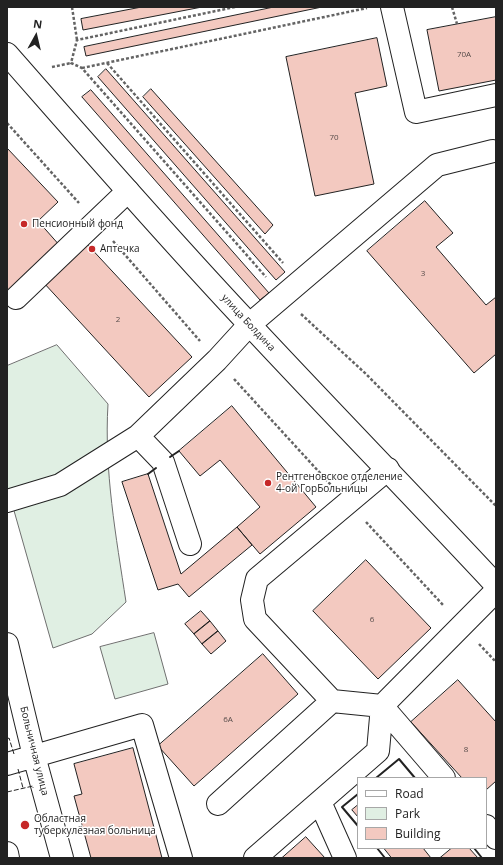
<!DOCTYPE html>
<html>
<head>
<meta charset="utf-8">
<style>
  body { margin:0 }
  #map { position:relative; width:503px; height:865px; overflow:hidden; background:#fff; font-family:"Open Sans",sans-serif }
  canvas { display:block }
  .frame { position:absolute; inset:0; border:8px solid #222; pointer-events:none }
  .legend { position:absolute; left:357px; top:777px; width:130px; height:72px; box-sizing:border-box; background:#fff; border:1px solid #a7a7a7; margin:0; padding:5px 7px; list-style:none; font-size:12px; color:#222 }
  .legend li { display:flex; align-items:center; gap:8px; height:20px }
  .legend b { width:20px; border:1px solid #a7a7a7 }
  .north { position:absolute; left:16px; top:16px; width:40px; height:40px; -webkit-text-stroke:3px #fff; paint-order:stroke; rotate:8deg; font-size:11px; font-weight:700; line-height:16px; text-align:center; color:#222 }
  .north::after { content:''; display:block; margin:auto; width:14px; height:18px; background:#222; clip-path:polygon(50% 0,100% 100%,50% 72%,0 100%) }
</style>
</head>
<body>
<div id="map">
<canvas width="503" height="865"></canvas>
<div class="frame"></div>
<ul class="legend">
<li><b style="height:5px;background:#fff"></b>Road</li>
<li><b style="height:11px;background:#e0efe3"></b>Park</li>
<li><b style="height:11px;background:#f3c9c0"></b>Building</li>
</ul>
<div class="north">N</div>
</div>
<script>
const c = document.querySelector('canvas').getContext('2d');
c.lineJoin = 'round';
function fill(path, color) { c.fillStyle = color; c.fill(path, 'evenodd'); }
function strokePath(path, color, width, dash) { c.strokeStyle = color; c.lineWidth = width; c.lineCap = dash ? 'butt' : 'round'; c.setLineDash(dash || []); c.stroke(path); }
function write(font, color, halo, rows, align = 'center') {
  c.font = font + ' "Open Sans",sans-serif'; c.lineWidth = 3; c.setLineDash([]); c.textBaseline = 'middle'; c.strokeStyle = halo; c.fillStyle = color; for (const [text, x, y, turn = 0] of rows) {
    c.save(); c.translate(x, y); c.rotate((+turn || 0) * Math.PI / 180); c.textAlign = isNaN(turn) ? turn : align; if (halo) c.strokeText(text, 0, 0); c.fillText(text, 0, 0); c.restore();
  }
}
const green = new Path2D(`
  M57 345 108 404C104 471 116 536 126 602L92 634 53 648 7 486V366Z
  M154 633 168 684 115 699 100 647Z`);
fill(green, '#e0efe3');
strokePath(green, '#6f6f6f', 1);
const building = new Path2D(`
  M142 7H202L83 30 81 19Z
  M274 7H322L86 56 84 47Z
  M496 17V80L439 91 427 30Z
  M377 38 387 86 355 93 374 184 315 196 286 57Z
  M106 69 285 272 276 280 98 77Z
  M151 89 273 225 265 234 143 97Z
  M91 90 269 293 260 300 82 97Z
  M7 148 58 202 38 221 61 247 7 296Z
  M425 201 453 233 436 247 486 305 496 297V354L474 373 367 251Z
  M86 243 192 357 149 397 43 282Z
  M232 406 316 507 260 554 237 527 260 507 220 460 200 476 179 451Z
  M148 474 181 574 237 527 252 545 189 597 178 584 158 590 122 482Z
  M366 560 431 628 378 679 313 611Z
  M201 611 210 621 194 634 185 624Z
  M210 621 218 631 202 644 194 634Z
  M218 631 226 641 211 654 202 644Z
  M263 654 298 694 194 786 158 746Z
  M458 680 496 722V781L486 790V778H462L411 722Z
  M133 748 162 858H91L74 796 82 794 74 764Z
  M358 805V817L352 810Z
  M306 837 325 858H282Z
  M384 848H423L431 858H392Z
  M452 848H469L478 858H440Z`);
fill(building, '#f3c9c0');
strokePath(building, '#222', 1);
const minor = new Path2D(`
  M392 7 416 112 496 95
  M16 298 128 191
  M138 436 163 462 190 544
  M7 501 60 485 138 436 217 360 249 325 437 165 493 151
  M7 644 34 756 62 858
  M332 701 382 706 444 778
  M7 764 142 725 181 858
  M320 802 345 858
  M218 804 332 701 255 619 252 600 257 579 388 469
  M486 826 496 838
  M7 853 8 858
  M255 858 378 751 382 706 496 591`);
const major = new Path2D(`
  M7 54C87 145 166 236 249 324 331 412 414 497 496 585`);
strokePath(minor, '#222', 24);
strokePath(major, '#222', 24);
strokePath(new Path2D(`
  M72 7 77 40
  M235 7 77 40 71 63 82 68 266 277
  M452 7 457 24
  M107 63 283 263
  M52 67 71 63
  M82 68 367 8
  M7 123 79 203
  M113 241 200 341
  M301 314 366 374 496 506
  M234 379 331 485
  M366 522 444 606
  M479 644 496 662`), '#646464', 2.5, [3, 2]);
strokePath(minor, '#fff', 22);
strokePath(major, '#fff', 22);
strokePath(new Path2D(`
  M7 739 9 738 14 754
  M18 769 23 788
  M7 792 33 786V788`), '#222', 1, [5, 2]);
strokePath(new Path2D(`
  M170 457 179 451
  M148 474 156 468
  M376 778 399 759 415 778
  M358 794 342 807 358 826
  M377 848 385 858
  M474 848 482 858`), '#222', 2);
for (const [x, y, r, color] of [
  [24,224,4,"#c62828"],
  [92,249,4,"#c62828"],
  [268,483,4,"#c62828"],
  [25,825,5,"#c62828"]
]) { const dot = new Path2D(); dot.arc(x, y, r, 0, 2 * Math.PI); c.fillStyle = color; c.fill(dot); strokePath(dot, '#fff', 1.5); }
write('8px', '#564c4a', null, [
  ["70А",464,55],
  ["70",334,138],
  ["3",423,274],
  ["2",118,320],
  ["6",372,620],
  ["6А",228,720],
  ["8",466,750]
]);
write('10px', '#222', '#fff', [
  ["Пенсионный фонд",32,224],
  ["Аптечка",100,249],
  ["Рентгеновское отделение",276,477],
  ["4-ой ГорБольницы",276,489],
  ["Областная",34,819],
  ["туберкулёзная больница",34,831]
], 'left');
write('10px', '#222', '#fff', [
  ["улица Болдина",248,323,47],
  ["Больничная улица",34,751,76]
]);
</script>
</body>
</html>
